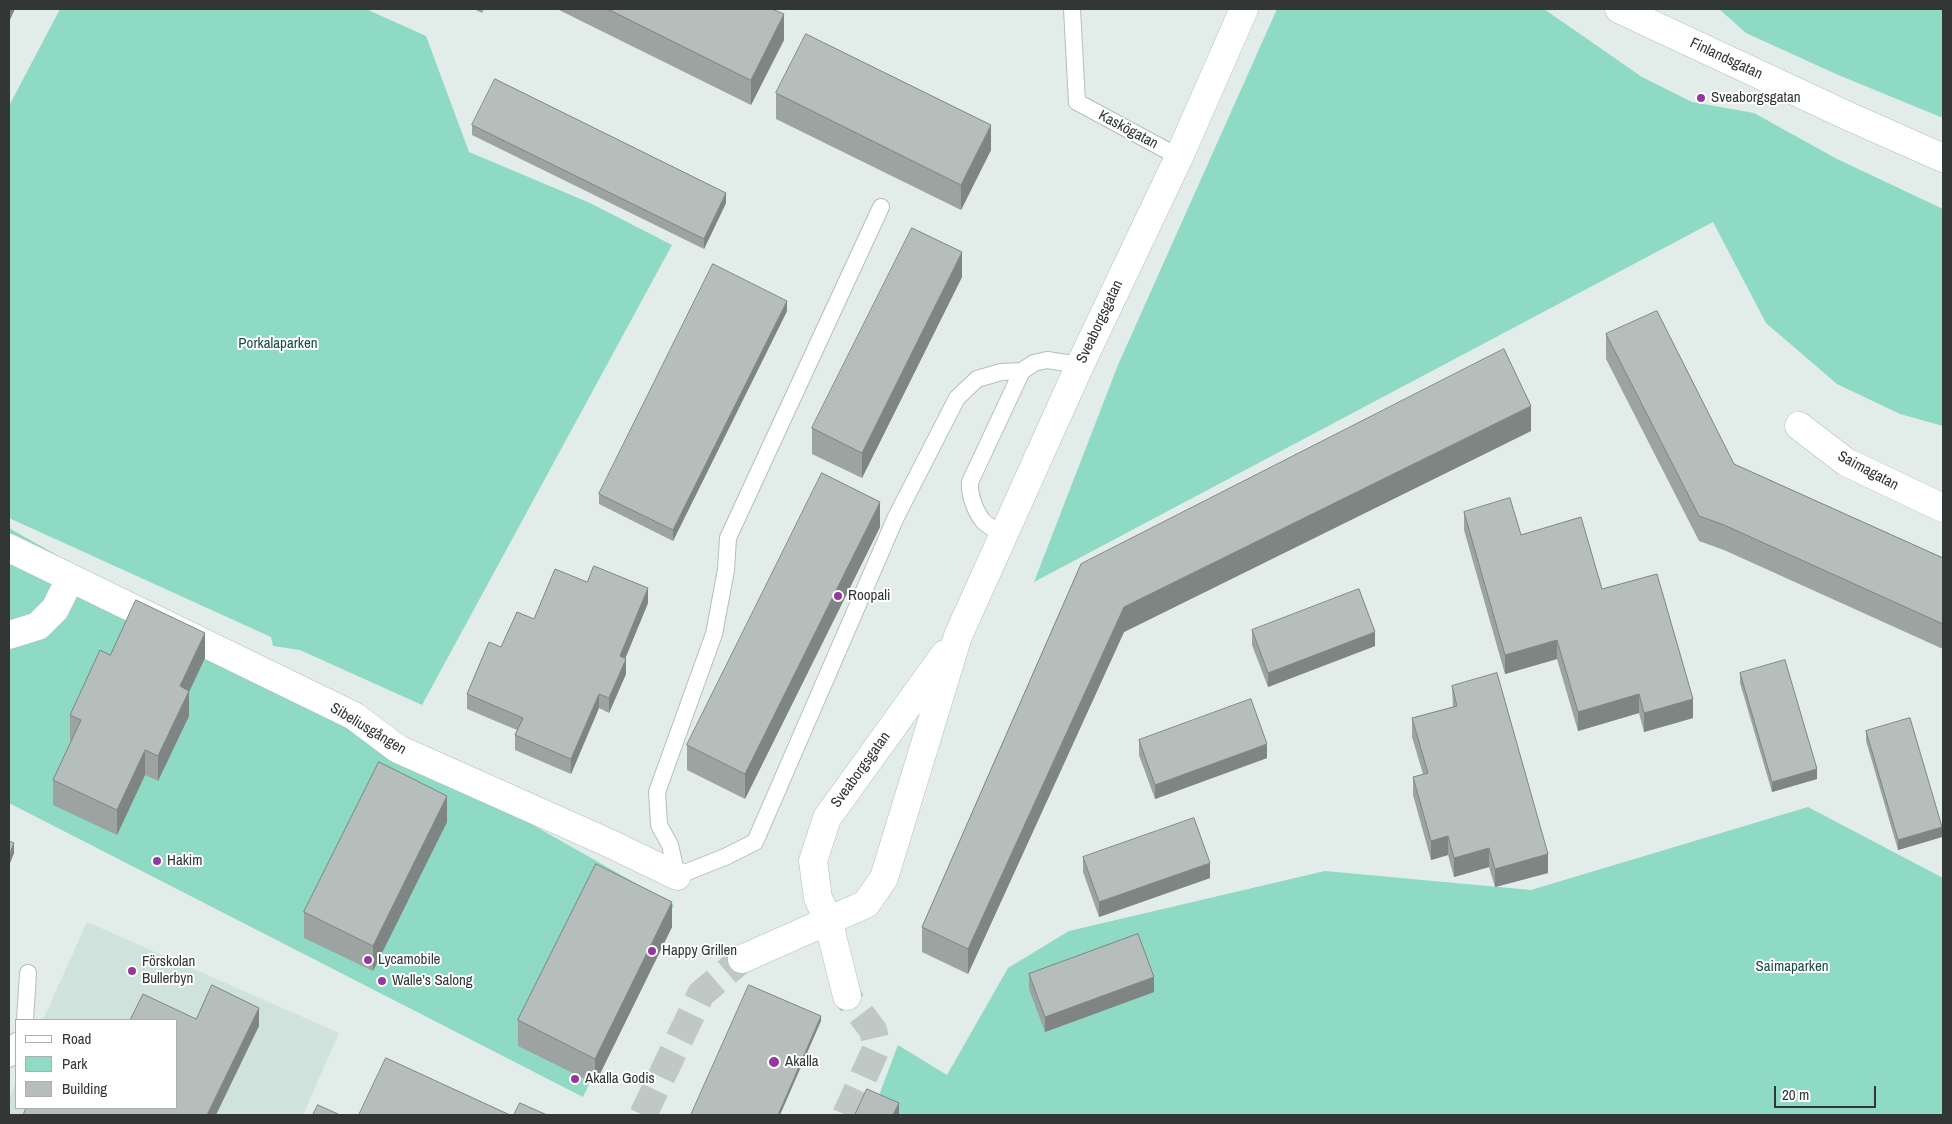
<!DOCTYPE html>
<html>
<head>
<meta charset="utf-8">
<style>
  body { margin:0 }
  #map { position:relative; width:1952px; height:1124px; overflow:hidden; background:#e2ece8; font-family:"Archivo Narrow",sans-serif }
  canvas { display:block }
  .frame { position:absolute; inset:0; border:10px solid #323635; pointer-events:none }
  .legend { position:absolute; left:15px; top:1019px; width:162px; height:90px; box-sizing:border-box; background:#fff; border:1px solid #adafae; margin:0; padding:6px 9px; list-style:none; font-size:15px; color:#323635 }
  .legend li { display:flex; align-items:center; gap:10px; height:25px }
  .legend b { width:25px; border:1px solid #adafae }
  .scale { position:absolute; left:1774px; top:1086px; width:102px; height:22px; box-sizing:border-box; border:2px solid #323635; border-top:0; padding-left:6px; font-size:15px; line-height:18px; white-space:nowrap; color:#323635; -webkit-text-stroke:4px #fff; paint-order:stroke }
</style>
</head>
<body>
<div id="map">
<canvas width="1952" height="1124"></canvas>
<div class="frame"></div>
<ul class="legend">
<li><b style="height:6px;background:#fff"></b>Road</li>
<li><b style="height:14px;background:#8edac4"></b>Park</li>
<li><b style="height:14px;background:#b5bebb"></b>Building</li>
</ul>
<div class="scale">20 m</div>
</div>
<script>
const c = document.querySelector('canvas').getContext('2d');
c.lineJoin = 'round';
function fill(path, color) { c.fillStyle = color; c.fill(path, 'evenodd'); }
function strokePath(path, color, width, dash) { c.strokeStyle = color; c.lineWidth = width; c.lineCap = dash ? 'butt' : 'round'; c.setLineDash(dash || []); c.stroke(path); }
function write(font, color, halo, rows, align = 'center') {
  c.font = font + ' "Archivo Narrow",sans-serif'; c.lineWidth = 4; c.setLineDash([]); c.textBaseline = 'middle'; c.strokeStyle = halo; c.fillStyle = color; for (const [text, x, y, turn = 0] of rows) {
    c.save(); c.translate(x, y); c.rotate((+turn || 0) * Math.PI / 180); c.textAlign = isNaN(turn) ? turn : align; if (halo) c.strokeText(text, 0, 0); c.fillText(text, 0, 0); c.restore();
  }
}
fill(new Path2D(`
  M87 922 339 1033 303 1115H9V1098L16 1081V1108H176V1020H43Z`), '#d0e2dc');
fill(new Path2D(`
  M60 9H366L426 36 469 152 590 203 672 245 422 705 300 650 273 646 271 637 9 518V106Z
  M1277 9H1544L1642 77 1692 102 1754 113 1837 159 1943 209V426L1900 414 1837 384 1766 323 1713 222 1034 582 1118 365Z
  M1719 9H1943V118L1836 74 1746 33Z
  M9 528 674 905 583 1097 9 803Z
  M1808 807 1943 878V1115H886L875 1106 898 1045 947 1075 1008 968 1069 931 1325 871 1531 890Z`), '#8edac4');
strokePath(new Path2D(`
  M643 1115 701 994 742 959
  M846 1115 877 1047 873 1030 847 996`), '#bfc8c4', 28, [28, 14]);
const lane = new Path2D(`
  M1072 9 1077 102 1179 157
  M881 207 728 538 726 570 714 634 657 792 659 825 670 845 677 876 725 857 755 842 896 517 957 398 977 379 1001 372 1022 371 1034 363 1047 360 1080 365
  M1003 535C997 531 988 526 983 521 975 511 969 494 970 482L1022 371
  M25 1020 28 973
  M9 1059 16 1041`);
const street = new Path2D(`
  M1799 426 1846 462 1943 508
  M9 548 354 716 398 749 611 844 677 876
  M9 635 38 626 55 609 70 579
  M742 959 866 904 884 878 958 636 1080 365 1179 157 1244 9
  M847 996 828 920 818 898 813 861 827 818 945 654`);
const secondary = new Path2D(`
  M1619 9 1848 116 1943 158`);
strokePath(lane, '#b5bebb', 18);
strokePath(street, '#b5bebb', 29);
strokePath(secondary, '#b5bebb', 29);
strokePath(lane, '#fff', 16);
strokePath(street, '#fff', 28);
strokePath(secondary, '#fff', 28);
fill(new Path2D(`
  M474 9H484L482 13Z
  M557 9H772L784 40 751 105Z
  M776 93 991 150 961 210 776 119Z
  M472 125 726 203 704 249 472 135Z
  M962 277 862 478 812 454V428Z
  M787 311 673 541 599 504V494Z
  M1606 334 1734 464 1943 558V649L1724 550 1699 541 1606 359Z
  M1531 431 1124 632 968 974 922 952V927L1081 564Z
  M1464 512 1521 535 1602 589 1693 718 1644 732 1639 713 1578 731 1557 659 1505 674 1464 530Z
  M880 527 745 799 687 770V745Z
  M587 582 648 603 625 659 626 674 609 713 599 708 571 774 515 750V735L517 730 467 709V694L501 647 534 619Z
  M1252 630 1375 646 1268 687 1252 645Z
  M110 655 205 658 189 692V716L158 781 145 775 117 835 53 805V780L71 741 70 740V715Z
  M1740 673 1817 779 1772 792 1740 683Z
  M1452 686 1548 873 1495 887 1489 867 1454 877 1448 855 1431 860 1413 795V777L1423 774 1412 737V718L1453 707Z
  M1866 731 1942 837 1898 850 1866 741Z
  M1139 740 1267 758 1155 799 1139 755Z
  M447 822 373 971 304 938V912Z
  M1083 857 1210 878 1099 917 1083 872Z
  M672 927 595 1084 518 1046V1020Z
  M1029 974 1154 992 1045 1032 1029 989Z`), '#9ca3a1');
fill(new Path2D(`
  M10 9H15L9 22V12Z
  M784 14V40L751 105V80Z
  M991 125V150L961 210V185Z
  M726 193V203L704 249V239Z
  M962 252V277L862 478V453Z
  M787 301V311L673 541V530Z
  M1531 406V431L1124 632 968 974V949L1124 607Z
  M880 502V527L745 799V774Z
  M648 588V603L620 671V656Z
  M1375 632V646L1268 687V673Z
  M205 633V658L189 692V716L158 781V756L180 686Z
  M1557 640V659L1505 674V655Z
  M626 659V674L609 713V698Z
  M599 694V708L571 774V759Z
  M1639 694V713L1578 731V712Z
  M1693 699V718L1644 732V713Z
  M1267 744V758L1155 799V785Z
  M145 750V775L117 835V810Z
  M1817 769V779L1772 792V782Z
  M447 796V822L373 971V946Z
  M1942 827V837L1898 850V840Z
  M1448 836V855L1431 860V841Z
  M14 843V853L9 866V856Z
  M1489 848V867L1454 877V858Z
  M1548 854V873L1495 887V869Z
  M1210 863V878L1099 917V902Z
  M672 902V927L595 1084V1059Z
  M1154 977V992L1045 1032V1017Z
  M259 1008V1026L216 1115H207Z
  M821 1016V1021L780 1115H778Z
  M899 1103V1115H893Z`), '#7f8583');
const building = new Path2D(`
  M608 9H772L784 14 751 80Z
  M806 34 991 125 961 185 776 93Z
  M495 79 726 193 704 239 472 125Z
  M912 228 962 252 862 453 812 428Z
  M713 264 787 301 673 530 599 494Z
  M1657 311 1734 464 1943 558V624L1724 525 1699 516 1606 334Z
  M1504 349 1531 406 1124 607 968 949 922 927 1081 564Z
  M822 473 880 502 745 774 687 745Z
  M1510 498 1521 535 1581 517 1602 589 1657 574 1693 699 1644 713 1639 694 1578 712 1557 640 1505 655 1464 512Z
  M594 566 648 588 620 656 626 659 609 698 599 694 571 759 515 735 523 718 467 694 489 642 501 647 517 612 534 619 555 569 587 582Z
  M1359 589 1375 632 1268 673 1252 630Z
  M136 600 205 633 180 686 189 691 158 756 145 750 117 810 53 780 81 720 70 715 100 650 110 655Z
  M1785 660 1817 769 1772 782 1740 673Z
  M1497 673 1548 854 1495 869 1489 848 1454 858 1448 836 1431 841 1413 777 1428 773 1412 718 1457 706 1452 686Z
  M1251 699 1267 744 1155 785 1139 740Z
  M1910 718 1942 827 1898 840 1866 731Z
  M379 762 447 796 373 946 304 912Z
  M1194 818 1210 863 1099 902 1083 857Z
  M9 841 14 843 9 856Z
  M596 864 672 902 595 1059 518 1020Z
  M1138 934 1154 977 1045 1017 1029 974Z
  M212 985 259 1008 207 1115H23L26 1108H176V1020H130L143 994 196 1019Z
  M749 985 821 1016 778 1115H691Z
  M386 1058 510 1115H359Z
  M867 1089 899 1103 893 1115H855Z
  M520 1103 547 1115H514Z
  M318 1105 340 1115H313Z`);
fill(building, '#b5bebb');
strokePath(building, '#7f8583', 1);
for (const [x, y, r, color] of [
  [1701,98,5,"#9537a0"],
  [838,596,5,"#9537a0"],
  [157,861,5,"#9537a0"],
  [652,951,5,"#9537a0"],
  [368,960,5,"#9537a0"],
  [132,971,5,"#9537a0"],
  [382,981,5,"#9537a0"],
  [774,1062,6,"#9537a0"],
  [575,1079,5,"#9537a0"]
]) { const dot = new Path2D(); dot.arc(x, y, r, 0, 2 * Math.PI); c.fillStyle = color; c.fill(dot); strokePath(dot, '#fff', 2); }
write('15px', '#323635', '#fff', [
  ["Finlandsgatan",1726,59,25],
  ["Kaskögatan",1128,130,28],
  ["Sveaborgsgatan",1100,322,-65],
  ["Saimagatan",1868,471,28],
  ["Sibeliusgången",368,729,31],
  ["Sveaborgsgatan",861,770,-54]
]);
write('15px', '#323635', '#fff', [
  ["Sveaborgsgatan",1711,98],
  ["Roopali",848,596],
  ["Hakim",167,861],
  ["Happy Grillen",662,951],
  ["Lycamobile",378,960],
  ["Förskolan",142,962],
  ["Bullerbyn",142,979],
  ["Walle’s Salong",392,981],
  ["Akalla",785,1062],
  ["Akalla Godis",585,1079]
], 'left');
write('15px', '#164c3f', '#fff', [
  ["Porkalaparken",278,344],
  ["Saimaparken",1792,967]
]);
</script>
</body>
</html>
